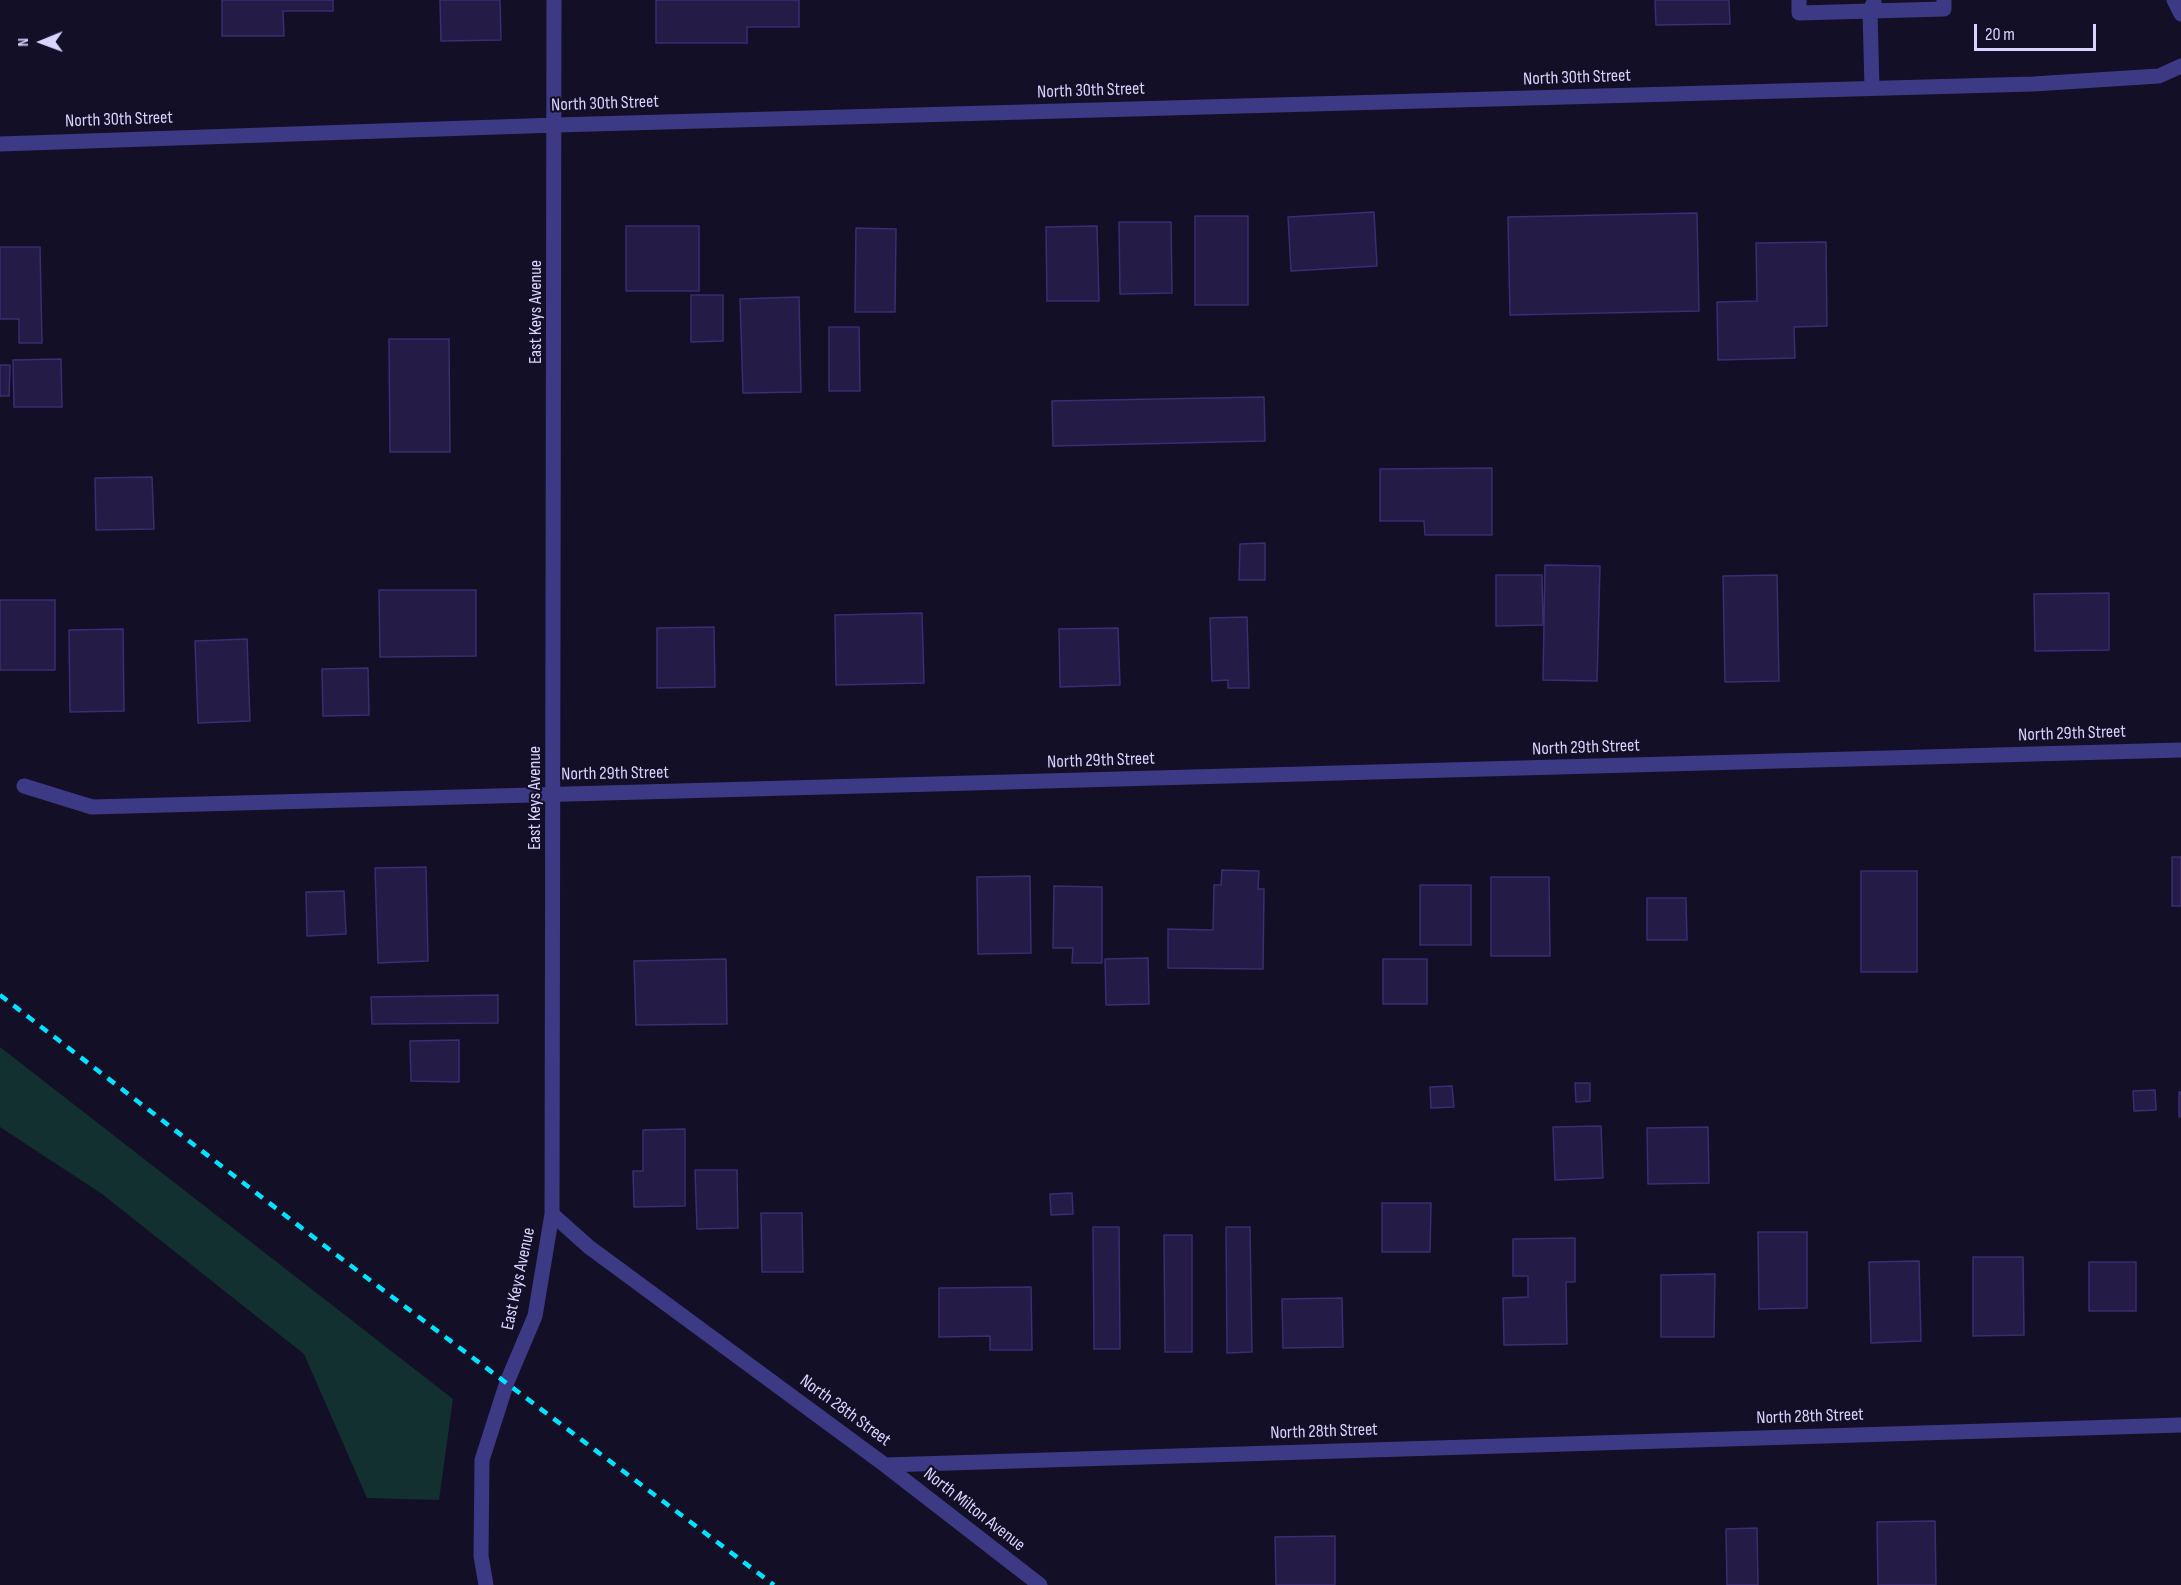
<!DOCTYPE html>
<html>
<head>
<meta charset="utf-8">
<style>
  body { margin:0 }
  #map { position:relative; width:2181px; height:1585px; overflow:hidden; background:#130f26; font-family:"Sofia Sans Condensed",sans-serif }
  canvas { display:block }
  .north { position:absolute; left:12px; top:12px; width:60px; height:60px; -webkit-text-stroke:4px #130f26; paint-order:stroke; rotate:269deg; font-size:16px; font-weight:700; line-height:24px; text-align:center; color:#d9d4ff }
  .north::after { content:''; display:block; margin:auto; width:21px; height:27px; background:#d9d4ff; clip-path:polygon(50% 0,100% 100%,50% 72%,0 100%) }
  .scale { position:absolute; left:1974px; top:24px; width:122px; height:27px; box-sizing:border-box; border:3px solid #d9d4ff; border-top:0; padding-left:8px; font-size:18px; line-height:21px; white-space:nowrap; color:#d9d4ff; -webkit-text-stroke:4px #130f26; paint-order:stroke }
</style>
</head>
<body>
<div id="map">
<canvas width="2181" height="1585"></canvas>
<div class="north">N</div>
<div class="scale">20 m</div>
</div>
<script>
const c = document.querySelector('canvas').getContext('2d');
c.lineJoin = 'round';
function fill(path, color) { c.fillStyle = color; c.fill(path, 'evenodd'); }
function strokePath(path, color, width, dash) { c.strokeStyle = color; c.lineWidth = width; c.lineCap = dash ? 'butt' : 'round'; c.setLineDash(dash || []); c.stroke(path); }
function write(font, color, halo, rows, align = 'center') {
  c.font = font + ' "Sofia Sans Condensed",sans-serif'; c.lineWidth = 4.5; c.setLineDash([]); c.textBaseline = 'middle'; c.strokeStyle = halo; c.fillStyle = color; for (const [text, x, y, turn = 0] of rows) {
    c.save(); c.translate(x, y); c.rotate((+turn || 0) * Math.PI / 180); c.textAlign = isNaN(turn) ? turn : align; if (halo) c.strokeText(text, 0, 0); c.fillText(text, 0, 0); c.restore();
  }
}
fill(new Path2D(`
  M0 1047 453 1399 439 1500 367 1498 304 1354 102 1194 0 1127Z`), '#12302f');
const building = new Path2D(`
  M222 0H333V11H283L284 36H222Z
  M440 0H500L501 40 441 41Z
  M656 0H799V27H747V43H656Z
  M1655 0H1729L1730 24 1656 25Z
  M1374 212 1377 266 1291 271 1288 217Z
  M1697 213 1699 311 1510 315 1508 217Z
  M1195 216H1248V305H1195Z
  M1119 222H1171L1172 293 1120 294Z
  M626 226H699V291H626Z
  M1097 226 1099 301H1047L1046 227Z
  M856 228 896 229 895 312H855Z
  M1826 242 1827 326 1794 327 1795 358 1718 360 1717 302 1757 301 1756 243Z
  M0 247H40L42 343H19V319H0Z
  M691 295H723V341L691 342Z
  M799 297 801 392 743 393 740 299Z
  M829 327H859L860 391H829Z
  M389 339H449L450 452H390Z
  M61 359 62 407H14L13 360Z
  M0 365H10L9 396H0Z
  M1264 397 1265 441 1053 446 1052 401Z
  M1492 468V535H1425L1424 521H1380V469Z
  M152 477 154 529 96 530 95 478Z
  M1265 543V580H1239L1240 544Z
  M1545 565 1600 566 1597 681 1543 680Z
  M1496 575H1542L1543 625 1496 626Z
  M1777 575 1779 681 1725 682 1723 576Z
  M379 590H476V656L380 657Z
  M2109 593V650L2035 651 2034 594Z
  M0 600H55V670H0Z
  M922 613 924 683 836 685 835 615Z
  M1247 617 1249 688H1228V680L1212 681 1210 618Z
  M714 627 715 687 657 688V628Z
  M1118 628 1120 685 1060 687 1059 629Z
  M123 629 124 711 70 712 69 630Z
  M247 639 250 721 198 723 195 641Z
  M368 668 369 715 323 716 322 669Z
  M2172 857H2181V906H2172Z
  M426 867 428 961 378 963 375 868Z
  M1222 870 1259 871 1258 889H1264L1263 969 1168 968V929L1213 930 1214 885H1221Z
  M1861 871H1917V972H1861Z
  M1030 876 1031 953 978 954 977 877Z
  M1491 877H1549L1550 956H1491Z
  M1420 885H1471V945H1420Z
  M1054 886 1102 887V963H1072L1073 948H1053Z
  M344 891 346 934 307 936 306 892Z
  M1647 898H1686L1687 940H1647Z
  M1148 958 1149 1004 1106 1005 1105 959Z
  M726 959 727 1024 636 1025 634 961Z
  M1383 959H1427V1004H1383Z
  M498 995V1023L372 1024 371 997Z
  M459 1040V1082L411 1081 410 1041Z
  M1575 1083H1590V1101L1576 1102Z
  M1452 1086 1454 1107 1431 1108 1430 1087Z
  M2155 1090 2156 1110 2134 1111 2133 1091Z
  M2179 1092H2181V1117H2179Z
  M1601 1126 1603 1178 1555 1180 1553 1127Z
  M1708 1127 1709 1183 1648 1184 1647 1128Z
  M685 1129V1206L634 1207 633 1171H643V1130Z
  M695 1170H737L738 1228 697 1229Z
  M1072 1193 1073 1214 1051 1215 1050 1194Z
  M1382 1203H1431L1430 1252H1382Z
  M761 1213H802L803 1272H762Z
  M1093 1227H1119L1120 1349H1094Z
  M1226 1227H1250L1252 1352 1227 1353Z
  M1758 1232H1807V1308L1759 1309Z
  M1164 1235H1192V1352H1165Z
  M1575 1238V1282H1566L1567 1344 1504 1345 1503 1298 1528 1297V1276H1513V1239Z
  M1973 1257H2023L2024 1335 1973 1336Z
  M1919 1261 1921 1341 1871 1343 1869 1262Z
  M2089 1262H2136V1311H2089Z
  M1715 1274 1714 1337H1661V1275Z
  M1031 1287 1032 1350H990V1336L939 1337V1288Z
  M1342 1298 1343 1347 1283 1348 1282 1299Z
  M1935 1521 1936 1585H1878L1877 1522Z
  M1757 1528 1758 1585H1727L1726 1529Z
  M1335 1536V1585H1276L1275 1537Z`);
fill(building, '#241b47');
strokePath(building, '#3b2d73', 1.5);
strokePath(new Path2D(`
  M1799 0V13L1944 9V0
  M1872 88 1870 10 1874 2`), '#3d3a85', 15);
strokePath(new Path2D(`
  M0 144 556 125 2033 84 2159 76 2181 66
  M24 786 92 807 2181 750
  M552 1214 589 1247 885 1465 2181 1425
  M885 1465 1040 1585
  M486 1585 481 1556 482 1460 507 1382 535 1316 552 1214 554 0`), '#3d3a85', 15);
strokePath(new Path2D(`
  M2174 0 2181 14`), '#3d3a85', 15);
strokePath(new Path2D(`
  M0 995 334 1253 774 1585`), '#00e5ff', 4.5, [9, 8]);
write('18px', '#d9d4ff', '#130f26', [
  ["North 30th Street",1577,78,-2],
  ["North 30th Street",1091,91,-2],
  ["North 30th Street",605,104,-2],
  ["North 30th Street",119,120,-2],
  ["East Keys Avenue",536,312,-90],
  ["North 29th Street",2072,734,-2],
  ["North 29th Street",1586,748,-2],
  ["North 29th Street",1101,761,-2],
  ["North 29th Street",615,774,-1],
  ["East Keys Avenue",535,798,-90],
  ["East Keys Avenue",519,1279,-78],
  ["North 28th Street",845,1411,36],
  ["North 28th Street",1810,1417,-2],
  ["North 28th Street",1324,1432,-2],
  ["North Milton Avenue",974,1510,38]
]);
</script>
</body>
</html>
